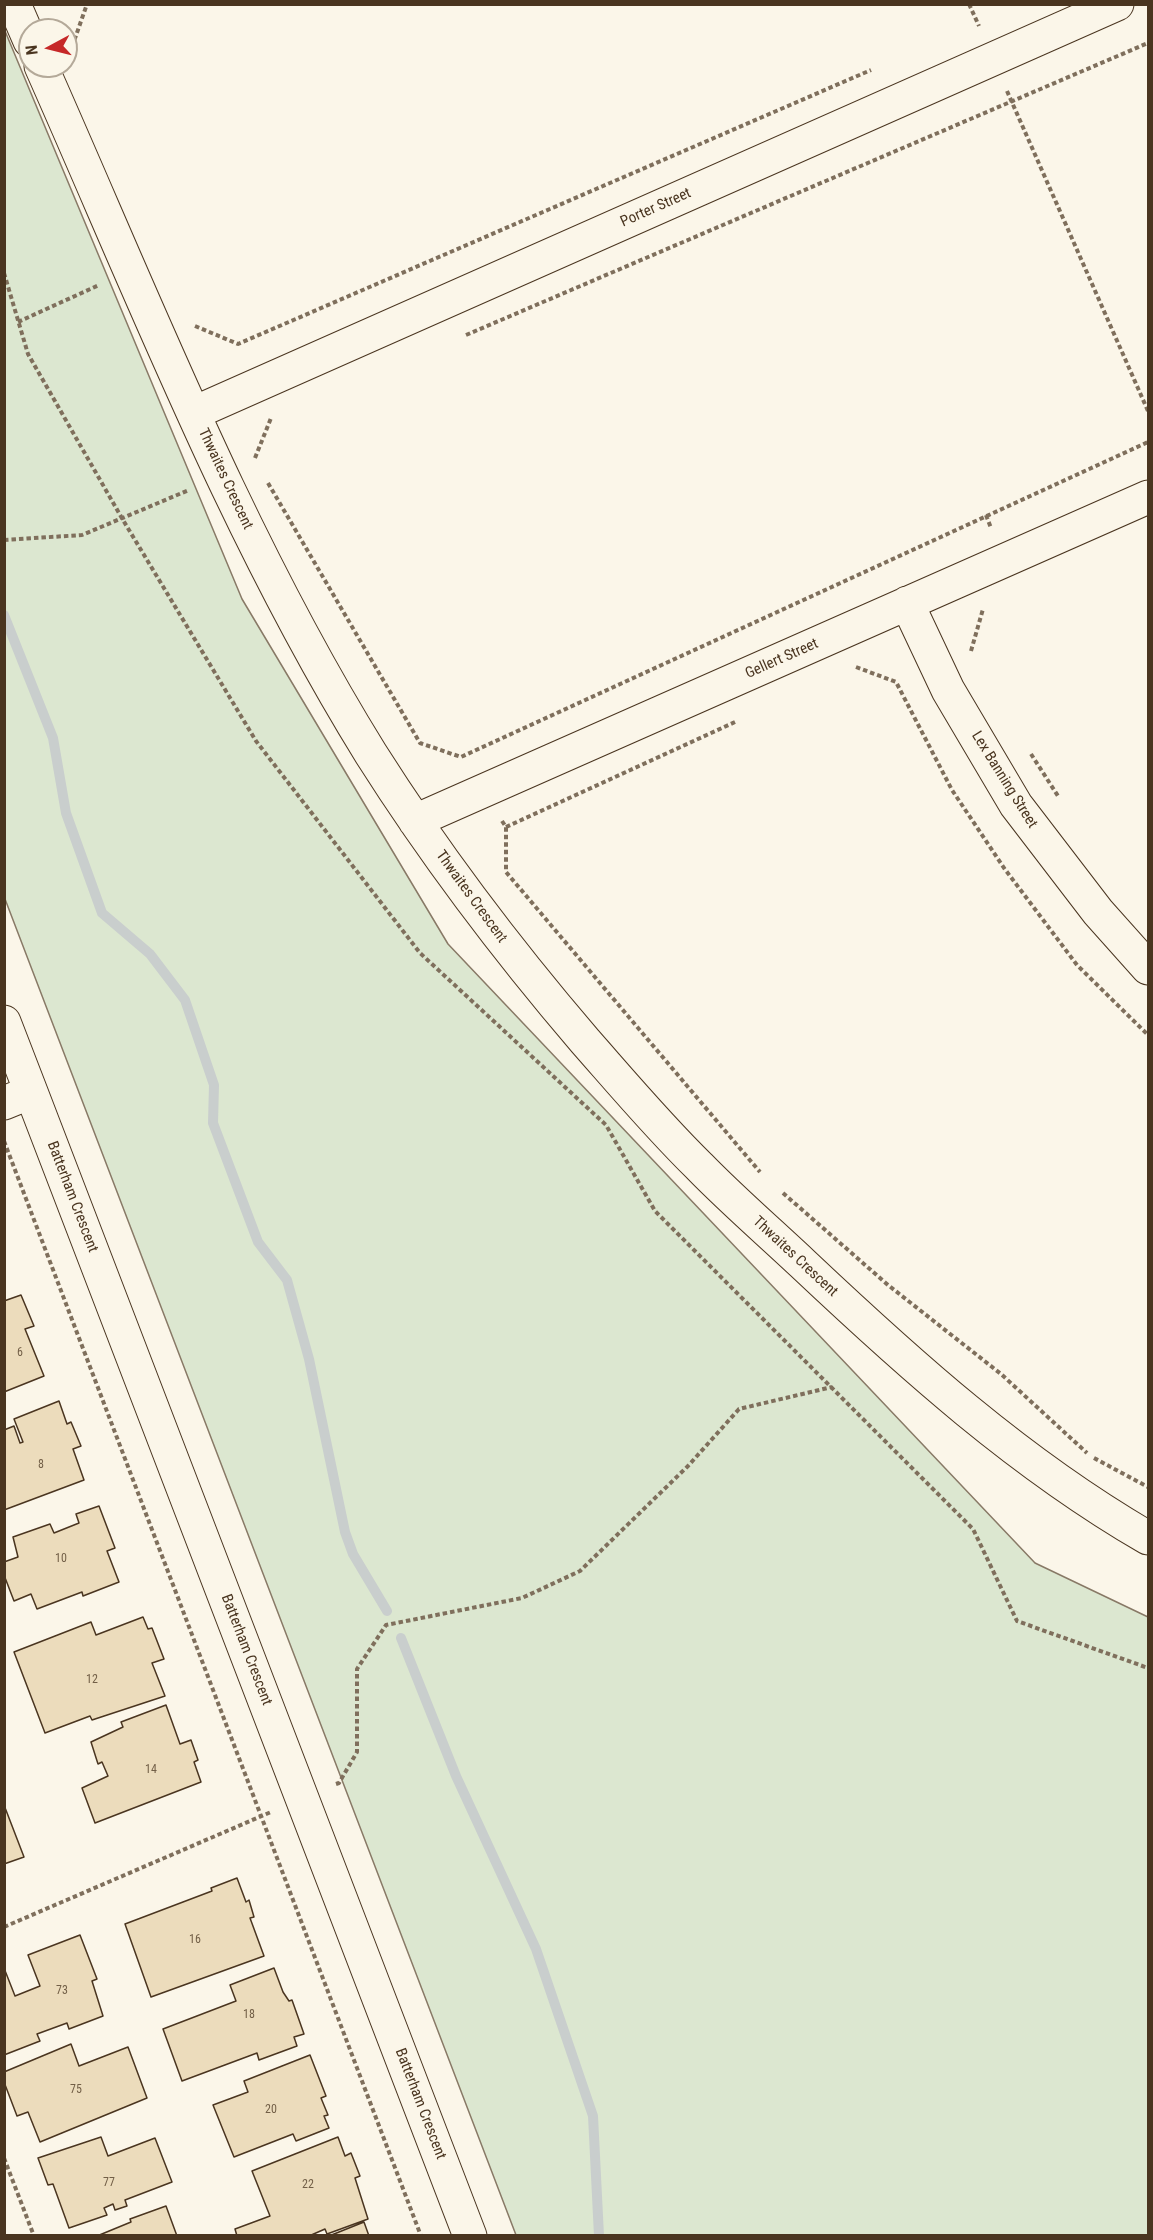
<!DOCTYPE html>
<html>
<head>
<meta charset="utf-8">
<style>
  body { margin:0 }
  #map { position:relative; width:1153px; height:2240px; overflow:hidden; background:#fbf6e9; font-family:"Roboto Condensed",sans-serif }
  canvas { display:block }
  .frame { position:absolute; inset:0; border:6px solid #4a3520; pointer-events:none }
  .north { position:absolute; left:18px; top:18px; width:60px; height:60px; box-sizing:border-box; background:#fbf6e9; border:2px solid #b4a999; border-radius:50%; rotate:263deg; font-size:16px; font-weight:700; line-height:24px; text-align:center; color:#4a3520 }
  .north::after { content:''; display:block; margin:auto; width:21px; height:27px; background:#c62828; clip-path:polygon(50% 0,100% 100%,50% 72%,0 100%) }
</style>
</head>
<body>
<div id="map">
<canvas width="1153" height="2240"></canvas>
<div class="frame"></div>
<div class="north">N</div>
</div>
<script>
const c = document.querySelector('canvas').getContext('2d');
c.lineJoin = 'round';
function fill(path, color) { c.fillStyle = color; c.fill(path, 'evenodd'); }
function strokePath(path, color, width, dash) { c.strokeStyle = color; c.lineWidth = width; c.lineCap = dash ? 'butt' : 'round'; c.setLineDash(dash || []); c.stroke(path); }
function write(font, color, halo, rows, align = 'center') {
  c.font = font + ' "Roboto Condensed",sans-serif'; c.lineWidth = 4.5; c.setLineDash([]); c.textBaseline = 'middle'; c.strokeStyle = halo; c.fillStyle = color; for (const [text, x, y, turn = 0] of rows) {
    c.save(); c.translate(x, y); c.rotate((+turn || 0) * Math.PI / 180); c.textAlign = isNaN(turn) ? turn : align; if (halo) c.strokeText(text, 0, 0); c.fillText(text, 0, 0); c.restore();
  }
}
const green = new Path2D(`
  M5 31 242 599 448 944 1035 1563 1148 1617V2235H516L5 899Z`);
fill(green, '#dce7d0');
strokePath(green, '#887966', 1.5);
strokePath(new Path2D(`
  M4 615 53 738 66 813 102 913 150 954 185 1000 214 1085 213 1123 258 1242 287 1280 309 1359 345 1532 353 1554 387 1611
  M401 1638 456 1776 536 1949 593 2116 599 2236`), '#c9cecd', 10);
const building = new Path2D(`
  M21 1295 34 1326 25 1329 44 1376 4 1392V1301Z
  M59 1401 67 1424 71 1422 81 1446 73 1449 84 1480 4 1510V1430L14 1426 20 1443 23 1442 14 1419Z
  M99 1506 115 1548 107 1551 119 1582 83 1596 82 1592 37 1609 31 1594 14 1601 4 1575V1562L18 1557 13 1537 50 1524 54 1533 79 1523 76 1514Z
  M143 1617 148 1629 152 1628 164 1659 152 1663 165 1696 92 1720 90 1716 45 1733 14 1652 91 1622 96 1635Z
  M166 1705 180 1744 191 1740 198 1760 194 1762 201 1782 95 1823 82 1788 108 1776 102 1762 98 1764 91 1742 123 1727 121 1722Z
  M4 1805 24 1857 4 1864Z
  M237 1878 246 1902 249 1900 254 1917 250 1918 264 1956 151 1997 125 1924 212 1891 211 1888Z
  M80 1935 97 1979 92 1981 103 2016 69 2029 67 2023 37 2034 40 2041 4 2055V1968L15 1996 40 1986 28 1955Z
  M274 1968 283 1992 289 2001 292 2000 304 2034 294 2037 297 2046 259 2060 257 2053 182 2081 163 2029 236 2001 230 1985Z
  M71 2044 79 2066 128 2047 147 2098 40 2142 28 2112 17 2116 4 2082V2072Z
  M310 2055 326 2096 321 2098 328 2115 324 2116 329 2128 296 2141 293 2134 234 2157 213 2105 248 2092 244 2081Z
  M101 2137 108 2156 155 2138 172 2182 125 2200 127 2206 115 2210 113 2204 104 2208 107 2215 69 2228 53 2184 48 2185 38 2158Z
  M338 2137 345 2156 351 2153 360 2176 355 2178 368 2219 327 2234 325 2229 309 2236H237L235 2229 270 2216 252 2171Z
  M166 2206 177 2236H97L131 2222 130 2219Z
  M364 2222 369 2236H329Z`);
fill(building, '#ecdcbc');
strokePath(building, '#4a3520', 1.5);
const street = new Path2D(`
  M14 4 30 41
  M41 66C144 298 237 538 371 754 435 855 507 950 585 1041 622 1083 659 1127 699 1166 732 1200 768 1231 802 1263 909 1364 1020 1464 1148 1538
  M194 413 1117 4
  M907 603 948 690 1016 805 1098 912 1148 968
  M415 821 1148 497
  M4 1022 31 1092
  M4 1103 31 1092 470 2236`);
strokePath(street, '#4a3520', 35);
strokePath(new Path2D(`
  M969 4 979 26
  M72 47 87 4
  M1007 91 1148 411
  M4 273 28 354 123 520 256 741 420 953 606 1125 655 1211 973 1529 1017 1621 1148 1668
  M18 322 99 285
  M195 326 238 344 871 70
  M466 335 1148 43
  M255 458 271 418
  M268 483 420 743 461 757 1148 442
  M986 515 991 528
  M4 540 82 535 189 490
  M971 651 983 609
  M856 667 896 682 952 790 1004 868 1077 965 1148 1035
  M1031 754 1058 796
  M502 821 506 827V872L760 1172
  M506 827 735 722
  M4 1141 421 2236
  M783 1193 888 1285 1001 1374 1087 1453
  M1094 1458 1148 1487
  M336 1784 339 1783 357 1752V1669L386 1625 522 1598 580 1571 688 1466 739 1409 832 1387
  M4 1927 271 1812
  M4 2158 34 2236`), '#7f6f5c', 4, [4.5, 3]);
strokePath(street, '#fbf6e9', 33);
write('12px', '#725f47', null, [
  ["6",20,1353],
  ["8",41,1465],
  ["10",61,1559],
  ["12",92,1680],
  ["14",151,1770],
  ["16",195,1940],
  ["73",62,1991],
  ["18",249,2015],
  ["75",76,2090],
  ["20",271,2110],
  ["77",109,2183],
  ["22",308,2185]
]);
write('15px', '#4a3520', '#fbf6e9', [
  ["Porter Street",656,208,-24],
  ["Thwaites Crescent",225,479,65],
  ["Gellert Street",782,659,-24],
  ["Lex Banning Street",1004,780,58],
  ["Thwaites Crescent",471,897,54],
  ["Batterham Crescent",72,1197,69],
  ["Thwaites Crescent",795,1257,43],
  ["Batterham Crescent",246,1650,69],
  ["Batterham Crescent",420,2104,69]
]);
</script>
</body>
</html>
